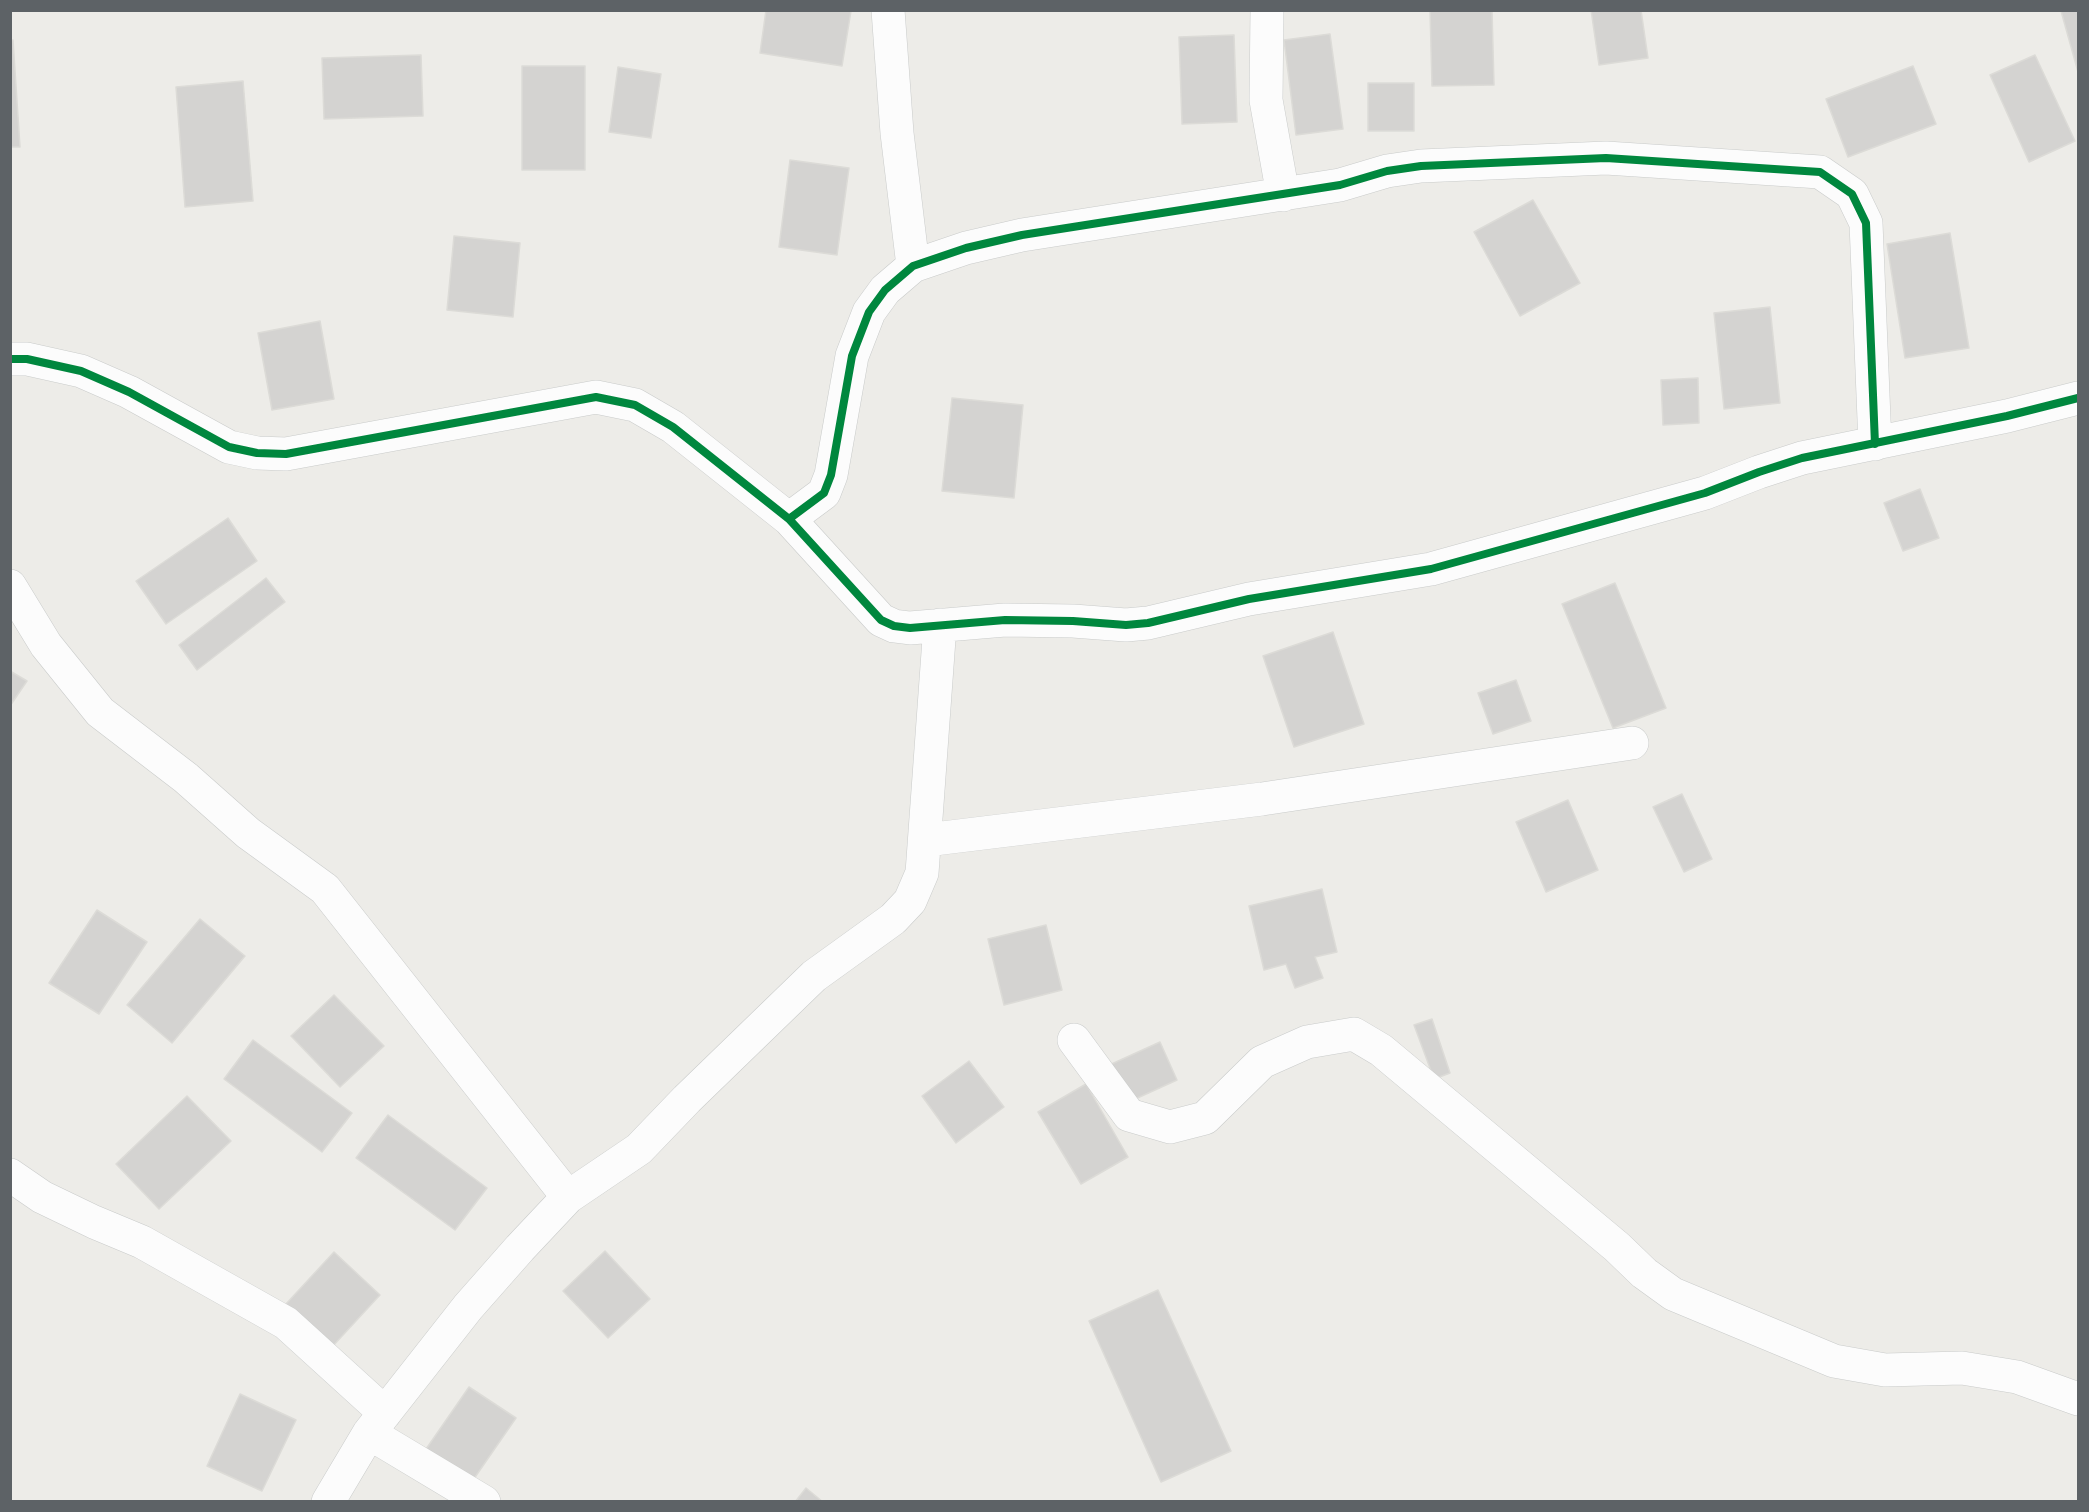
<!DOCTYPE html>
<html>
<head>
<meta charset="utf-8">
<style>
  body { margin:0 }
  #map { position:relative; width:2089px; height:1512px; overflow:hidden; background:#edece8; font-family:"Sofia Sans Condensed",sans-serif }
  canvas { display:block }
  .frame { position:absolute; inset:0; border:12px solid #5d6266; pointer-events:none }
</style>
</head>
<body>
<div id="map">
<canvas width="2089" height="1512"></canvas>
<div class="frame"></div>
</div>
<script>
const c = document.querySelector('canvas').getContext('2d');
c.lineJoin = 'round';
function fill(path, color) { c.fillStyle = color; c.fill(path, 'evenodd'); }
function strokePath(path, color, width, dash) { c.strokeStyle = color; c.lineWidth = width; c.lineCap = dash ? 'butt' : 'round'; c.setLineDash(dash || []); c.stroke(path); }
const building = new Path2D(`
  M766 10 851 11 842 66 760 53Z
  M1430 10H1492L1494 85 1432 86Z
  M1591 10H1641L1648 58 1599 65Z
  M2078 10V72L2061 11Z
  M1330 34 1343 129 1296 135 1284 40Z
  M1234 35 1237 122 1182 124 1179 37Z
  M13 40 20 147H10V41Z
  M421 55 423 116 324 119 322 58Z
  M2035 55 2075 141 2029 162 1990 75Z
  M522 66H585V170H522Z
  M1913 66 1936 124 1848 157 1826 99Z
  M618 67 661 74 651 138 609 132Z
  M243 81 253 201 185 207 176 87Z
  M1368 83H1414V131H1368Z
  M790 160 849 168 837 255 779 247Z
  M1533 200 1580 283 1520 316 1474 232Z
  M1950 233 1969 348 1905 358 1887 244Z
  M454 236 520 243 513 317 447 310Z
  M1770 307 1780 403 1724 409 1714 313Z
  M320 321 334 399 272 410 258 333Z
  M1698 378 1699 423 1663 425 1661 380Z
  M952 398 1023 405 1014 498 942 491Z
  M1920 489 1939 538 1903 551 1884 503Z
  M228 518 257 561 166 624 136 581Z
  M266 578 285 602 197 670 179 645Z
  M1615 583 1666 708 1613 728 1562 604Z
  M1333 632 1364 724 1294 747 1263 656Z
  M10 671 27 681 10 706Z
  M1516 680 1531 721 1493 734 1478 693Z
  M1682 794 1712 859 1684 872 1653 807Z
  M1568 800 1598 870 1546 892 1516 822Z
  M1322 889 1337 952 1315 957 1323 978 1295 988 1286 964 1264 970 1249 906Z
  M97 910 147 942 99 1014 49 983Z
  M200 919 245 956 172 1043 127 1005Z
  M1046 925 1062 990 1004 1005 988 939Z
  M334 995 384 1046 340 1087 291 1036Z
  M1432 1019 1450 1073 1434 1079 1414 1025Z
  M253 1040 352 1113 322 1152 224 1079Z
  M1160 1042 1177 1080 1122 1105 1105 1067Z
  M969 1061 1004 1107 956 1143 922 1096Z
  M1086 1084 1128 1157 1081 1184 1038 1112Z
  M187 1096 231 1141 159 1209 116 1164Z
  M388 1115 487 1188 455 1230 356 1158Z
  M605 1251 650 1299 608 1338 563 1291Z
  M334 1252 380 1295 331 1348 285 1305Z
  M1158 1290 1231 1451 1161 1482 1089 1321Z
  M469 1387 516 1418 471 1483 424 1452Z
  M240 1394 296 1420 262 1491 207 1466Z
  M806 1488 823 1502H795Z`);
fill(building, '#d4d3d1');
strokePath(building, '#dcdbd7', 1.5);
const street = new Path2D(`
  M888 10 897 133 913 266
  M1267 10 1266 100 1283 195
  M10 359H27L81 371 129 392 229 447 257 453 286 454 596 397 635 405 673 427 789 519 881 620 894 626 910 628 1005 620 1073 621 1126 625 1148 623 1249 599 1431 569 1705 493 1759 472 1802 458 2007 416 2078 398
  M789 519 824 493 831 475 852 356 869 312 885 290 913 266 966 248 1022 235 1340 185 1387 171 1421 166 1606 158 1820 172 1852 194 1866 223 1875 444
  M10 586 46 645 100 712 186 778 248 833 325 889 568 1197
  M926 840 1262 799 1632 743
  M1074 1040 1129 1115 1170 1127 1205 1118 1262 1062 1307 1042 1354 1034 1381 1050 1617 1247 1644 1273 1673 1294 1834 1361 1885 1370 1962 1368 2017 1377 2078 1399
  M10 1175 42 1197 94 1222 142 1242 286 1323 385 1413
  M369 1433 484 1502
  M328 1502 369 1433 468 1307 520 1248 568 1197 639 1149 687 1099 814 976 893 919 910 901 922 873 940 625`);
strokePath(street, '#c9cbca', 34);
strokePath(street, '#fcfcfc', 33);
strokePath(new Path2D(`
  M10 359H27L81 371 129 392 229 447 257 453 286 454 596 397 635 405 673 427 789 519 881 620 894 626 910 628 1005 620 1073 621 1126 625 1148 623 1249 599 1431 569 1705 493 1759 472 1802 458 2007 416 2078 398
  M789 519 824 493 831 475 852 356 869 312 885 290 913 266 966 248 1022 235 1340 185 1387 171 1421 166 1606 158 1820 172 1852 194 1866 223 1875 444`), '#00873e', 8);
</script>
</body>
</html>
